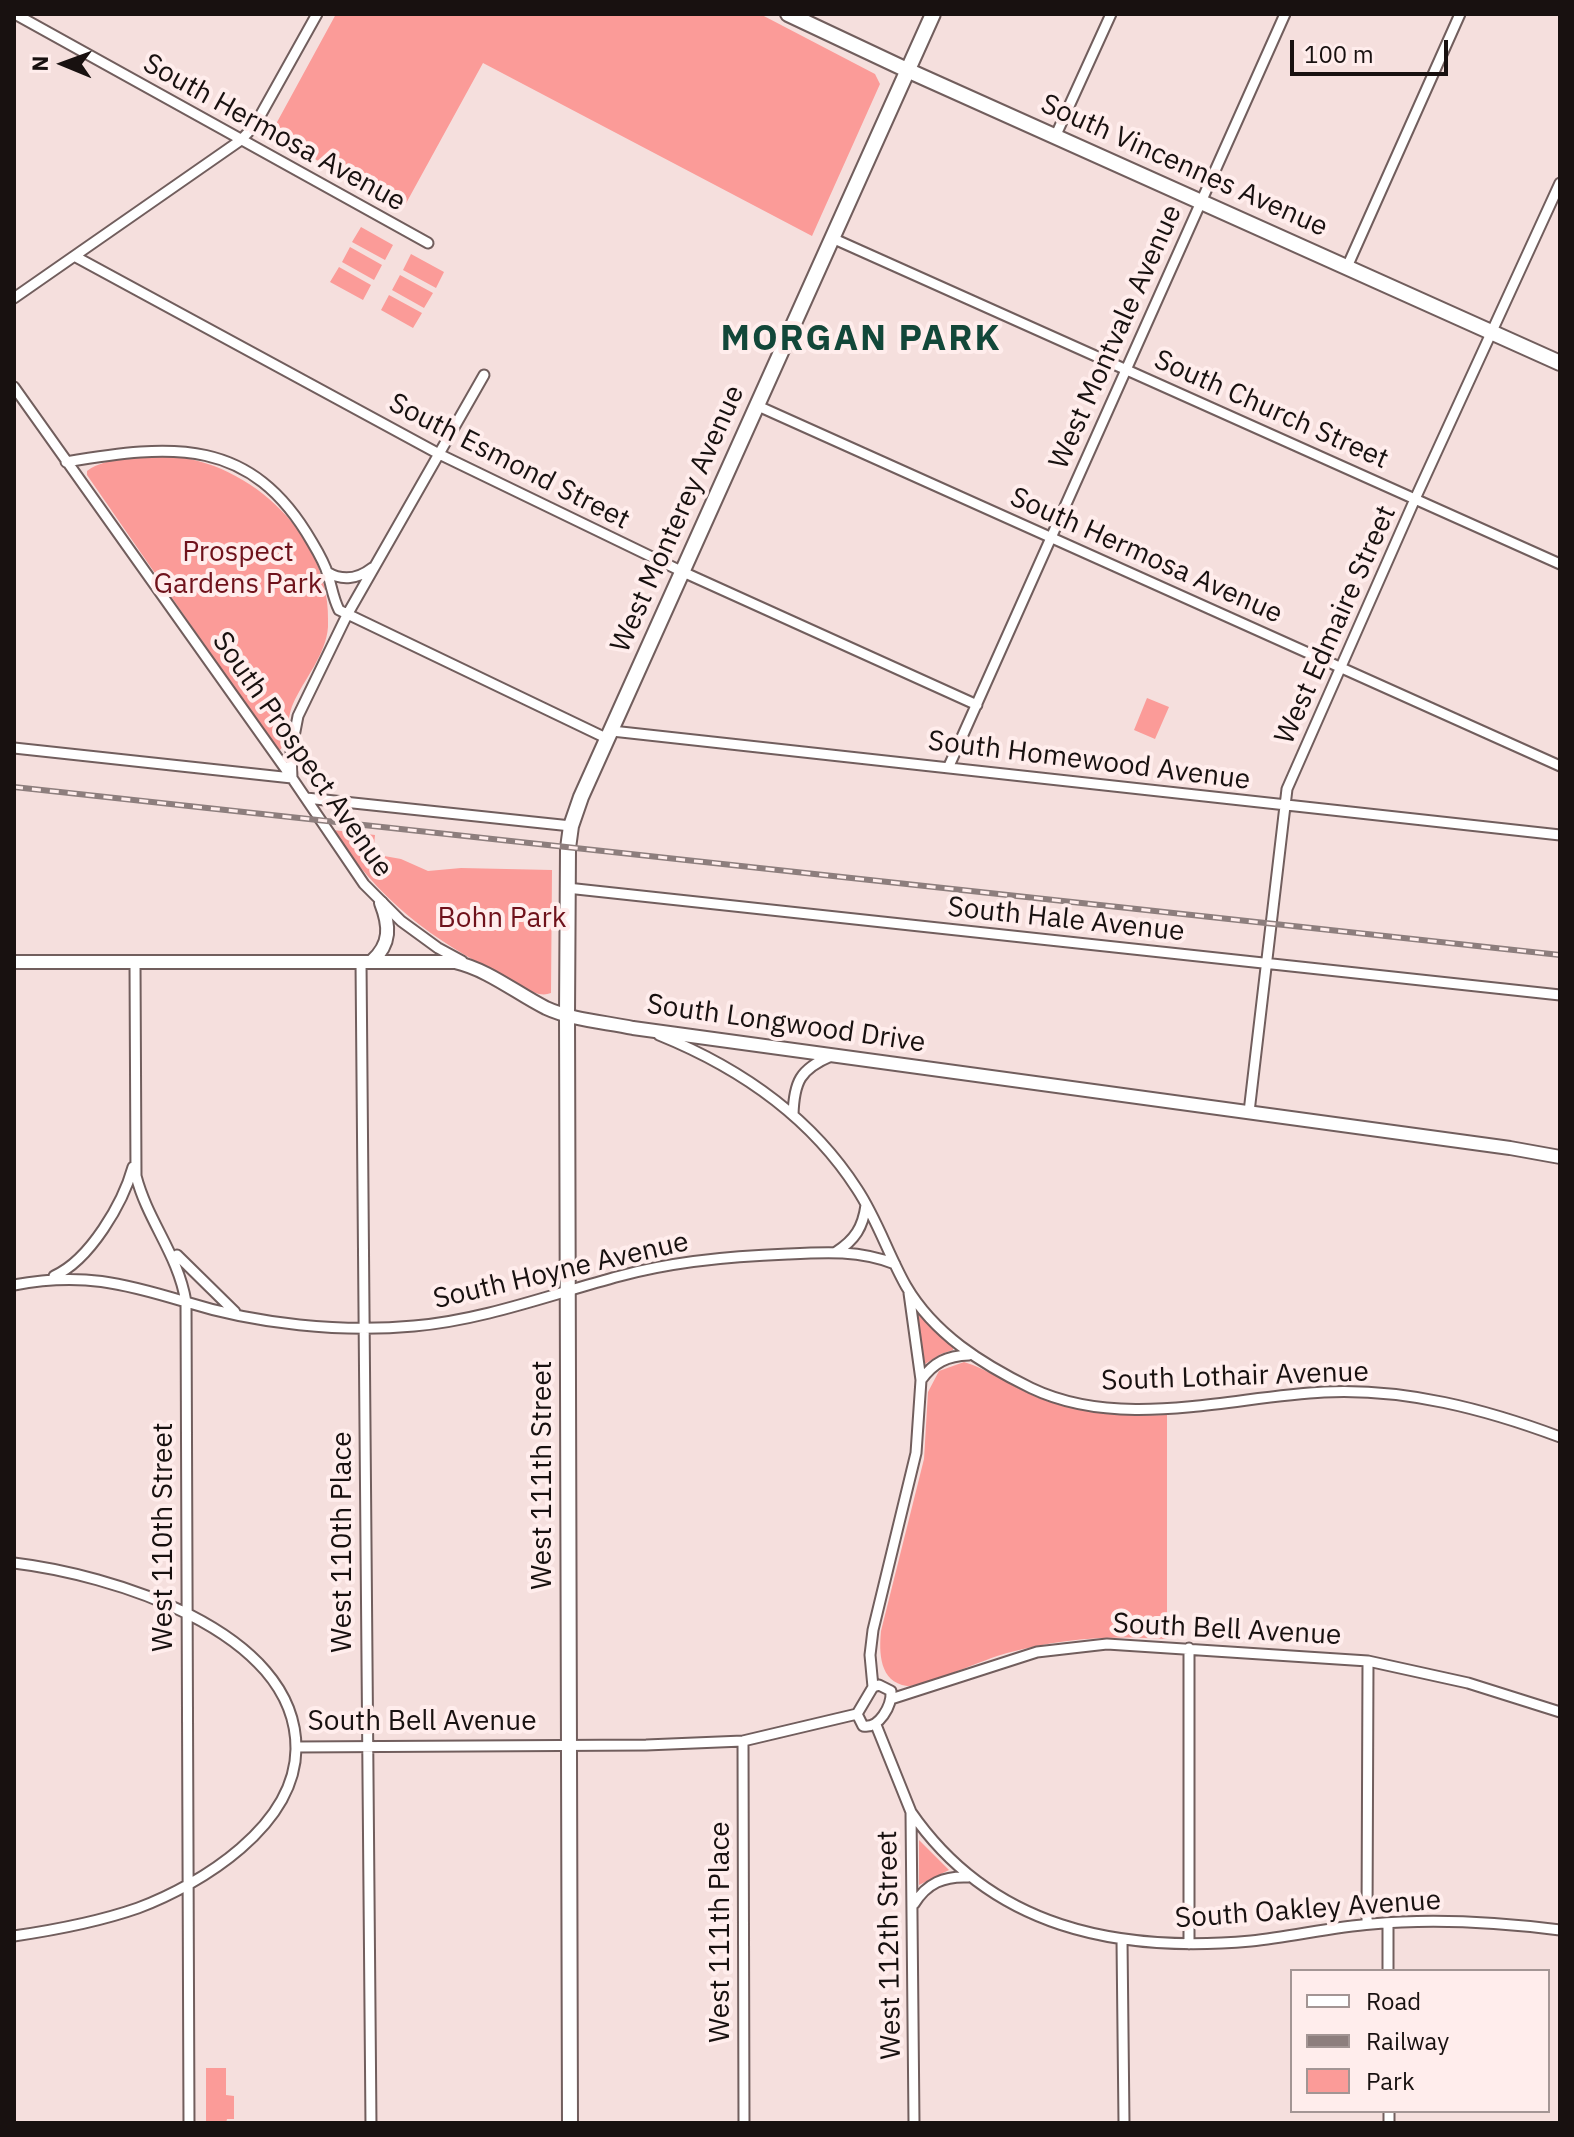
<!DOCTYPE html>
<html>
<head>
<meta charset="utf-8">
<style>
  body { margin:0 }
  #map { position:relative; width:1574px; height:2137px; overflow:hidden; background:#f5dfdd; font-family:"IBM Plex Sans",sans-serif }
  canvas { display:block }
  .frame { position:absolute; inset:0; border:16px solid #181110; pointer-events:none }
  .legend { position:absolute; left:1290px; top:1969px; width:260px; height:144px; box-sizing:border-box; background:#ffedec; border:2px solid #a39594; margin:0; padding:10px 14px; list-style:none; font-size:24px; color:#181110 }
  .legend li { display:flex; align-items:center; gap:16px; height:40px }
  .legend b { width:40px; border:2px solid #a39594 }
  .north { position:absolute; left:24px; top:24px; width:80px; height:80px; -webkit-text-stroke:6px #ffedec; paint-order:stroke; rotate:271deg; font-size:22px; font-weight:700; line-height:32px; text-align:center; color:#181110 }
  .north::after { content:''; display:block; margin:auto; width:28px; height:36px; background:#181110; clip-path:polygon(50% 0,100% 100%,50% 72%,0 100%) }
  .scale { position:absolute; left:1290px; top:40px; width:158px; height:36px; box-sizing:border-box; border:4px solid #181110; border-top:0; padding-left:10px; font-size:24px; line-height:28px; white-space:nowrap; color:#181110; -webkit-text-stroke:6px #ffedec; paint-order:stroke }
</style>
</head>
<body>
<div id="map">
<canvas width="1574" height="2137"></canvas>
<div class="frame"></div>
<ul class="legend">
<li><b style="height:10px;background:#fff"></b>Road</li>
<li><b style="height:10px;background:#8d7e7d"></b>Railway</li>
<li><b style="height:22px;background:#fb9b98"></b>Park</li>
</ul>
<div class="north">N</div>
<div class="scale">100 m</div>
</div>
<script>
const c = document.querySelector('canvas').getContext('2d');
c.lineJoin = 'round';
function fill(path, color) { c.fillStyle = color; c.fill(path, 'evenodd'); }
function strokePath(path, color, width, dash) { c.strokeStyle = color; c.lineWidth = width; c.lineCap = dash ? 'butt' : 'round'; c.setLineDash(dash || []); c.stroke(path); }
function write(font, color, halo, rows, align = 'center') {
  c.font = font + ' "IBM Plex Sans",sans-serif'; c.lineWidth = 8; c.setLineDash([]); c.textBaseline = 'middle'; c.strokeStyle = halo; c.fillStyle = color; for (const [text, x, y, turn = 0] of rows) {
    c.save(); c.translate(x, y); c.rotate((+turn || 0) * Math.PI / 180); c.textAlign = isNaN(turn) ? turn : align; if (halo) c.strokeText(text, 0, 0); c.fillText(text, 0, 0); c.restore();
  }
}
fill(new Path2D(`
  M336 14H760L875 74 880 84 812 236 483 63 404 207 270 135Z
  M361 227 393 245 385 260 352 242Z
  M350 247 382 265 374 280 342 262Z
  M411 254 444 272 436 288 403 270Z
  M339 267 371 285 363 300 330 282Z
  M400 275 433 293 424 308 392 290Z
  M389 295 422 313 413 328 381 310Z
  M168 456C251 461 334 539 328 627 326 655 304 679 293 704 287 717 287 743 280 750L276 748 87 475V471C107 456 144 457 168 456Z
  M1147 698 1169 707 1155 739 1134 730Z
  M333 830 375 835 373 854 401 859 428 871 461 868 552 870 551 993C536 999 520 984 506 977 431 940 379 900 333 830Z
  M919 1313 953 1347V1350L941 1354 925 1364 917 1314Z
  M964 1362C988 1369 1009 1385 1032 1395 1075 1414 1120 1416 1167 1415V1639C1108 1635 1063 1638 1007 1653 987 1658 921 1688 907 1686 879 1682 879 1652 881 1631L924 1459 928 1392 939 1371Z
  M919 1840 949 1870 919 1885Z
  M206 2068H226V2095L234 2096V2119H227L226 2123H206Z`), '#fb9b98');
const minor = new Path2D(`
  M15 14 428 243
  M1055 137 1111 14
  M832 238 1560 564
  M76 257 439 454 683 572 977 705
  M1347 267 1460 14
  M14 298 241 140 255 125 317 14
  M14 387 292 778 364 884 401 921 438 948 462 961
  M758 406 1560 766
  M66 462C172 444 251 436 312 542 318 552 325 564 328 575 332 588 333 598 339 610L608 739
  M327 572C342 581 358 579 372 568
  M612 731 1560 835
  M14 748 292 778 291 752 298 716 347 615 484 375
  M949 766 1285 14
  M306 798 571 826
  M567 888 1560 995
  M361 961 371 2123
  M135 962 136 1176C148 1222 178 1254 186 1302L189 2123
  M659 1035C738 1067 810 1116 857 1189 877 1219 888 1254 906 1286 934 1334 982 1364 1031 1388 1121 1431 1229 1397 1324 1392 1405 1388 1485 1409 1560 1437
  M1249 1112 1287 789 1415 499 1560 183
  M793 1115C794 1082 800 1069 831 1056
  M836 1252C855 1240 863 1227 866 1205
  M177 1255 235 1312
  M54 1276C90 1260 123 1203 133 1167
  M14 1285C81 1272 123 1283 186 1302 256 1324 342 1333 414 1326 484 1320 552 1294 620 1276 674 1261 732 1256 788 1254 825 1252 860 1250 895 1264
  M921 1380C934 1362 947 1356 969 1355
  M14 1563C107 1574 297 1629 296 1749 295 1826 202 1884 138 1908 98 1922 55 1930 14 1936
  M1189 1648V1944
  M879 1685 891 1691C892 1706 879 1729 863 1726L857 1714 873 1687Z
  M873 1687 870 1655 873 1630 916 1453 921 1380 909 1293
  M891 1699 1037 1652 1107 1644 1368 1661 1468 1683 1560 1712
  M876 1725 911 1812 914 2123
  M743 1741 744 2123
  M296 1747 646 1745 743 1741 857 1714
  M911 1812C991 1928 1117 1953 1251 1941 1291 1937 1331 1927 1372 1924 1435 1918 1497 1922 1560 1930
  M914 1904C927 1883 944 1876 968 1877
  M1388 1923V1971
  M1367 1924 1368 1661
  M1122 1940 1124 2123
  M1389 2111V2123`);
const tertiary = new Path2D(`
  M372 961C391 944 390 926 381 903
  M14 962H455C489 970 516 993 546 1008 572 1020 605 1022 633 1028L1510 1148 1560 1157`);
const secondary = new Path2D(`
  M788 14 907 70 1560 363
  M570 2123 567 1015 568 848 571 826 581 797 933 14`);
strokePath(minor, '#715e5d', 13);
strokePath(tertiary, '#715e5d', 16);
strokePath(secondary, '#715e5d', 18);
strokePath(minor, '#fff', 9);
strokePath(tertiary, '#fff', 12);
strokePath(secondary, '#fff', 14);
const rail = new Path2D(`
  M14 787 1560 955`);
strokePath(rail, '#8d7e7d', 6);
strokePath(rail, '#ffedec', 3, [9]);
write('28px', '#181110', '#ffedec', [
  ["South Hermosa Avenue",274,133,29],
  ["South Vincennes Avenue",1184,166,24],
  ["West Montvale Avenue",1116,337,-66],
  ["South Church Street",1271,410,24],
  ["South Esmond Street",509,462,27],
  ["West Monterey Avenue",678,519,-66],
  ["South Hermosa Avenue",1146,556,24],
  ["West Edmaire Street",1336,625,-66],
  ["South Prospect Avenue",302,755,55],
  ["South Homewood Avenue",1089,761,7],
  ["South Hale Avenue",1066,920,6],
  ["South Longwood Drive",786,1024,8],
  ["South Hoyne Avenue",561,1271,-13],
  ["South Lothair Avenue",1235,1377,-2],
  ["West 111th Street",543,1475,-90],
  ["West 110th Street",164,1537,-90],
  ["West 110th Place",343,1542,-90],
  ["South Bell Avenue",1227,1630,3],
  ["South Bell Avenue",422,1722],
  ["South Oakley Avenue",1308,1910,-4],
  ["West 111th Place",721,1932,-90],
  ["West 112th Street",890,1945,-91]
]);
write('28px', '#6f121b', '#ffedec', [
  ["Prospect",238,553],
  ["Gardens Park",238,585],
  ["Bohn Park",502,919]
]);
c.letterSpacing = '2px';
write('bold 36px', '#124739', '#ffedec', [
  ["MORGAN PARK",861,340]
]);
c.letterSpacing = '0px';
</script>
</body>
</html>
